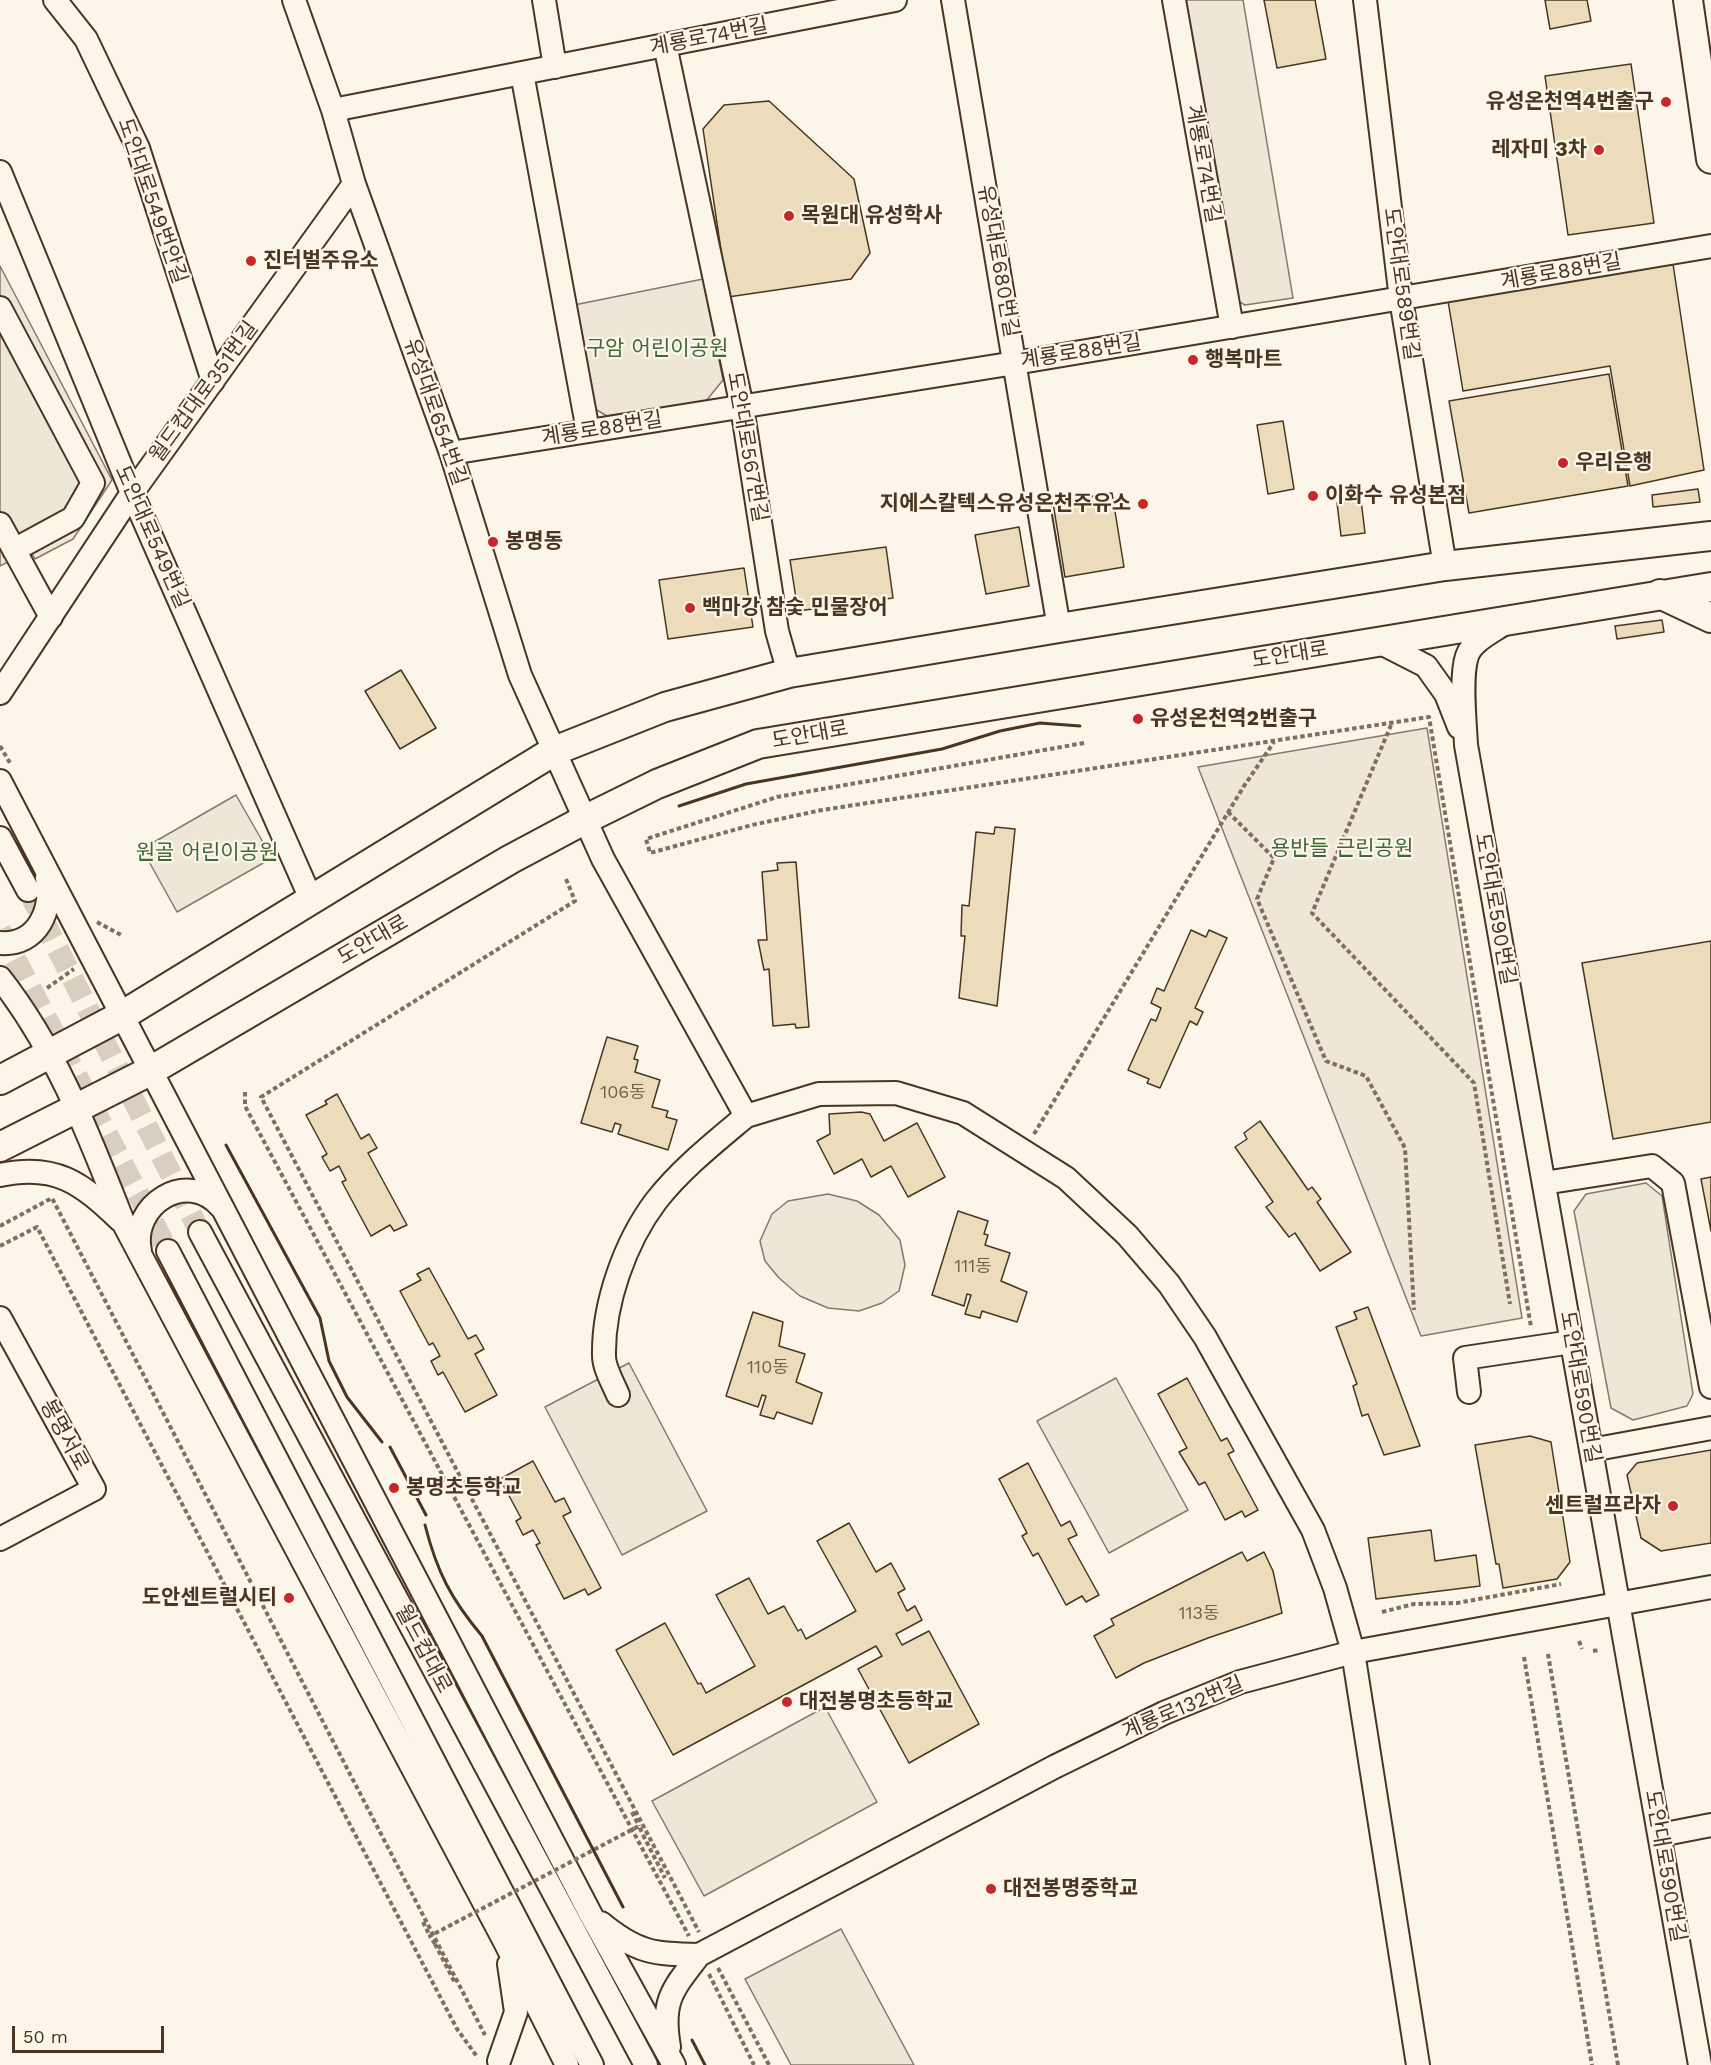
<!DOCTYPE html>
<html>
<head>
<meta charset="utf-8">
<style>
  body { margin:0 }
  #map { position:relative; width:1711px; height:2065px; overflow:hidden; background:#fbf6e9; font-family:"Work Sans",sans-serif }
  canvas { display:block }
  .scale { position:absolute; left:12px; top:2026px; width:152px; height:27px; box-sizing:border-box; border:3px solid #4a3520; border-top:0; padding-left:8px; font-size:18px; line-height:21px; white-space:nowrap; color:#4a3520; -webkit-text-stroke:4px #fbf6e9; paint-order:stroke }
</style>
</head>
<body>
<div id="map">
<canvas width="1711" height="2065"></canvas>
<div class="scale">50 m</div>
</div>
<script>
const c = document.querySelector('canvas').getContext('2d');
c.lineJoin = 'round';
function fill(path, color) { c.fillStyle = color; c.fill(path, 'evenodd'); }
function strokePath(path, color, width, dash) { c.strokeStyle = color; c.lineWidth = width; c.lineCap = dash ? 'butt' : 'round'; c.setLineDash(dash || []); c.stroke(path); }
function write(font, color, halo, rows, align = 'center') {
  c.font = font + ' "Work Sans","Noto Sans KR",sans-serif'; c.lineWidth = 4.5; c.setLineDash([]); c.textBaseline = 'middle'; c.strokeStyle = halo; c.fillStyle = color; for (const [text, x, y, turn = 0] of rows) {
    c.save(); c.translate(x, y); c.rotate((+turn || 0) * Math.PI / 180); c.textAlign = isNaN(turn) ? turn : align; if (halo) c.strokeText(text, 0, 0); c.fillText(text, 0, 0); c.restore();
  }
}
const green = new Path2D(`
  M1181 0H1243L1293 298 1245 305 1230 297Z
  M703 279 723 380 706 401 607 416 595 409 574 305Z
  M1427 728 1522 1318 1421 1336 1198 767Z
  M236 795 272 858 177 912 142 849Z
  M825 1707 877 1802 704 1896 652 1801Z
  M841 1929 914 2065H791L745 1979Z`);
fill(green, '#ede6d9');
strokePath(green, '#887966', 1.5);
const parking = new Path2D(`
  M0 266 112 480 73 539 35 559 30 550 0 566Z
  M1646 1183 1662 1196 1693 1394 1687 1406 1633 1420 1611 1408 1574 1211 1586 1194Z
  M828 1194 857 1201 879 1215 900 1240 905 1265 899 1291 882 1303 859 1311 828 1308 800 1296 779 1278 765 1261 760 1241 772 1214 788 1201Z
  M629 1363 707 1511 622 1555 545 1407Z
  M1116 1378 1188 1510 1109 1553 1037 1421Z`);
fill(parking, '#ede7d9');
strokePath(parking, '#887966', 1.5);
const building = new Path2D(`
  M1264 0H1315L1326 59 1277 68Z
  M1545 0H1587L1591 21 1550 29Z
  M1631 64 1654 223 1568 235 1545 76Z
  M769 101 854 179 870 253 851 279 728 297 703 129 724 105Z
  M1673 264 1704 470 1630 486 1610 366 1463 391 1448 301Z
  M1609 374 1628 486 1469 513 1449 401Z
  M1283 421 1294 489 1268 494 1257 425Z
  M1698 489 1700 502 1653 507 1652 495Z
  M1112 493 1124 567 1065 577 1053 503Z
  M1361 500 1365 533 1341 536 1337 503Z
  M1019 527 1029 586 986 594 975 535Z
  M886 547 893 598 798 611 790 560Z
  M744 568 753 627 668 639 659 580Z
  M1662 620 1664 632 1617 639 1615 626Z
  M401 670 436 728 400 749 365 691Z
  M995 827 1015 829 997 1006 959 998 965 936H961L962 905 969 906 976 832 994 834Z
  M796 862 809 1027 796 1028 795 1024 773 1026 769 969 764 970 758 940H767L762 872 778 870 777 863Z
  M1191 930 1206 937 1209 930 1227 938 1195 1008 1203 1012 1197 1025 1190 1021 1160 1088 1147 1083 1149 1079 1128 1070 1151 1019 1156 1021 1161 1008 1151 1003 1157 988 1164 991Z
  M1711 941V1122L1613 1139 1582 963Z
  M607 1037 638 1046 634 1059 638 1060 635 1072 660 1080 652 1107 668 1111 666 1117 677 1120 668 1150 618 1134 621 1125 615 1123 612 1132 581 1123Z
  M337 1094 361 1139 369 1134 377 1148 368 1153 407 1225 394 1231 390 1225 371 1236 342 1182 346 1180 339 1166 330 1171 322 1157 327 1154 306 1115 327 1104 325 1101Z
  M861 1112 870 1114 884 1141 917 1123 945 1177 908 1197 891 1166 871 1177 862 1159 834 1174 817 1141 830 1134 829 1114Z
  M1260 1121 1308 1190 1312 1187 1321 1199 1317 1202 1351 1252 1320 1271 1295 1233 1289 1237 1266 1207 1273 1202 1235 1147 1247 1139 1244 1133Z
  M1711 1177V1231L1701 1179Z
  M958 1211 988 1221 984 1234 988 1235 985 1245 1010 1253 1001 1281 1027 1292 1017 1322 982 1311 980 1318 965 1314 971 1295 967 1294 964 1306 932 1295Z
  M429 1268 468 1339 476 1335 484 1349 475 1354 497 1395 465 1412 443 1372 438 1375 431 1361 440 1356 433 1343 429 1345 400 1291 421 1280 417 1274Z
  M1368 1307 1420 1446 1384 1455 1368 1414 1362 1416 1353 1386 1357 1384 1336 1327 1357 1319 1354 1312Z
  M753 1312 783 1322 779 1346 805 1354 796 1382 822 1393 812 1424 777 1412 774 1419 760 1415 766 1396 762 1395 758 1407 726 1396Z
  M1187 1378 1221 1441 1227 1438 1234 1451 1228 1454 1258 1510 1245 1517 1242 1511 1225 1520 1205 1482 1199 1485 1179 1452 1187 1448 1158 1394Z
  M1530 1436 1551 1442 1570 1562 1557 1579 1503 1588 1499 1564H1496L1475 1445Z
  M1711 1450V1543L1661 1551 1641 1538 1627 1475 1637 1463Z
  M533 1461 555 1502 564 1498 571 1512 563 1516 601 1588 588 1595 585 1589 564 1599 536 1545 540 1543 533 1530 523 1535 516 1521 521 1518 500 1479Z
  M1028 1463 1061 1526 1070 1521 1077 1535 1068 1539 1099 1595 1086 1602 1082 1596 1066 1605 1038 1553 1033 1556 1022 1536 1027 1533 999 1479Z
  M849 1523 876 1572 891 1563 905 1589 898 1593 907 1611 915 1606 922 1620 896 1634 902 1645 929 1631 979 1724 909 1763 858 1669 882 1656 876 1646 673 1755 616 1650 665 1623 698 1684 701 1683 706 1693 755 1666 716 1595 749 1578 768 1614 784 1606 798 1631 801 1629 806 1639 856 1611 817 1541Z
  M1431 1530 1435 1561 1476 1555 1480 1586 1376 1599 1368 1538Z
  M1242 1552 1247 1561 1264 1552 1273 1571 1282 1613 1208 1638 1144 1663 1116 1678 1094 1636 1114 1625 1111 1619Z`);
fill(building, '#ecdcbc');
strokePath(building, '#4a3520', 1.5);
strokePath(new Path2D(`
  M28 890 200 1232
  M0 930 168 1251`), '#d8cfc1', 22, [22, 11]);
const minor = new Path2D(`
  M55 0 86 39 138 148 213 381
  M294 0 333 110 354 184 451 453 520 675 603 859 746 1116 819 1094 896 1093 963 1113 1066 1178 1127 1235 1169 1284 1205 1337 1313 1530 1335 1588 1353 1652 1418 2065
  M544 0 555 67
  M953 0 1059 628
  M1174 0 1232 327
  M1365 0 1401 299 1445 566
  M665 45 742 407 777 631 789 673
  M522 73 588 431
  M333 110 895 0
  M0 172 132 493 311 899
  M0 308 93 483 73 518 14 550
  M451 453 1015 363 1711 246
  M0 524 51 617
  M1505 623C1492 632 1472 641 1467 656 1460 677 1465 723 1466 745L1700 2065
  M1377 641 1426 666 1446 694 1459 727
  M0 693 132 493 354 184
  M0 781 591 1915 674 2065
  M0 838 28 890
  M0 943C38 946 53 909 47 878
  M0 978C58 1052 90 1138 124 1224L505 1942 567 2065
  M0 1175C56 1163 81 1183 120 1220
  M1544 1183 1652 1166 1673 1183 1711 1387
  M200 1232 646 2065
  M140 1251C130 1205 187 1168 221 1207
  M168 1251 592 2065
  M0 1318 94 1489 0 1539
  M1469 1392 1465 1358 1572 1342
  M618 1395C613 1383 604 1368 604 1356 603 1304 625 1242 656 1201 681 1169 715 1142 746 1116
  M1591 1450 1711 1428
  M1660 1835 1711 1825
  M601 1923C637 1953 654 1954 699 1955
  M669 2047C661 2001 672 1990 699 1955L1056 1766 1164 1713 1240 1682 1353 1652 1711 1587
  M499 2061 516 2012 509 1964`);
const major = new Path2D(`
  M1688 0 1711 159
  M1660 594 1711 618
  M0 1080 123 1015 554 751 665 707 789 673 1059 628 1445 566 1711 536
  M0 1147 150 1071 511 859 586 819 657 784 758 744 1711 587`);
strokePath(minor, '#4a3520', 26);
strokePath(major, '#4a3520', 32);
strokePath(new Path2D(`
  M1391 725 1312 913 1474 1083 1510 1304
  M1084 743 777 797 646 839 650 853 752 825 822 810 1429 717 1531 1327
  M0 746 10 763
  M1228 812 1274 858 1257 899 1326 1061 1366 1076 1405 1148 1414 1310
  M566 879 575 901 261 1097 699 1932
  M97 922 121 935
  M47 988 74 969
  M245 1092V1106L689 1936
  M1034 1134 1244 786 1274 742
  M0 1226 52 1198 485 2035
  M0 1246 37 1227 457 2029 478 2058
  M1382 1612 1414 1604 1457 1603 1561 1584
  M1579 1641 1582 1649
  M1593 1651 1599 1650
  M1548 1654 1618 2065
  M1524 1657 1592 2065
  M632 1812 639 1826
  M643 1835 665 1878
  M423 1922 430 1936
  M435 1944 455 1983
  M718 1968 769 2065
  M709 1974 754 2065`), '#7f6f5c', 4, [4.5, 3]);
strokePath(minor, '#fbf6e9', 22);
strokePath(major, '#fbf6e9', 28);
strokePath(new Path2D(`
  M435 1944 430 1936 639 1826 643 1835`), '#7f6f5c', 4, [4.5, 3]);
strokePath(new Path2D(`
  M679 806 746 784 942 749 1000 731 1040 723 1080 726
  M226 1145 320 1318 329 1361 347 1397 382 1442
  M390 1447 426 1515
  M425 1525C437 1572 451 1599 482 1636L623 1907
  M692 2040 705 2065`), '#4a3520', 3);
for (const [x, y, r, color] of [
  [1666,102,6,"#c62828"],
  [1599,150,6,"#c62828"],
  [789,216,6,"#c62828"],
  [251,261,6,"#c62828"],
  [1193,360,6,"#c62828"],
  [1563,463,6,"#c62828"],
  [1313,496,6,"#c62828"],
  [1143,504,6,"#c62828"],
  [493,542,6,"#c62828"],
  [690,608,6,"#c62828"],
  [1138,719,6,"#c62828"],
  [394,1488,6,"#c62828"],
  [1673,1506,6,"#c62828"],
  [289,1598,6,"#c62828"],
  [787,1702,6,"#c62828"],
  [991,1889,6,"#c62828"]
]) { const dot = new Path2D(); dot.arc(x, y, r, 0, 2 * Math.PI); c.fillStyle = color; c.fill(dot); strokePath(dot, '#fbf6e9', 2); }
write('18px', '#725f47', null, [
  ["106동",623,1093],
  ["111동",973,1267],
  ["110동",768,1368],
  ["113동",1199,1614]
]);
write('21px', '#4a3520', '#fbf6e9', [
  ["계룡로74번길",709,37,-11],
  ["계룡로74번길",1203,164,80],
  ["도안대로549번안길",152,201,71],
  ["유성대로680번길",998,261,80],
  ["계룡로88번길",1561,272,-10],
  ["도안대로589번길",1401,284,82],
  ["계룡로88번길",1081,352,-9],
  ["월드컵대로351번길",204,392,-54],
  ["유성대로654번길",435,412,71],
  ["계룡로88번길",602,429,-9],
  ["도안대로567번길",747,447,80],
  ["도안대로549번길",152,537,66],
  ["도안대로",1290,655,-9],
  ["도안대로",810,735,-10],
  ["도안대로590번길",1495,909,80],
  ["도안대로",373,940,-30],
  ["도안대로590번길",1580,1387,80],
  ["봉명서로",64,1435,61],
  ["월드컵대로",423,1649,62],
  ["계룡로132번길",1183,1708,-23],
  ["도안대로590번길",1665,1866,80]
]);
write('bold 21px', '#4a3520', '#fbf6e9', [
  ["유성온천역4번출구",1654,102,"right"],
  ["레자미 3차",1587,150,"right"],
  ["목원대 유성학사",801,216],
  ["진터벌주유소",263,261],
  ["행복마트",1205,360],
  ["우리은행",1575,463],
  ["이화수 유성본점",1325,496],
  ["지에스칼텍스유성온천주유소",1131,504,"right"],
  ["봉명동",505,542],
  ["백마강 참숯 민물장어",702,608],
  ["유성온천역2번출구",1150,719],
  ["봉명초등학교",406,1488],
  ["센트럴프라자",1661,1506,"right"],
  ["도안센트럴시티",277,1598,"right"],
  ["대전봉명초등학교",799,1702],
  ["대전봉명중학교",1003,1889]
], 'left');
write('21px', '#436837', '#fbf6e9', [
  ["구암 어린이공원",657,349],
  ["용반들 근린공원",1342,849],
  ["원골 어린이공원",207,853]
]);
</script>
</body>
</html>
